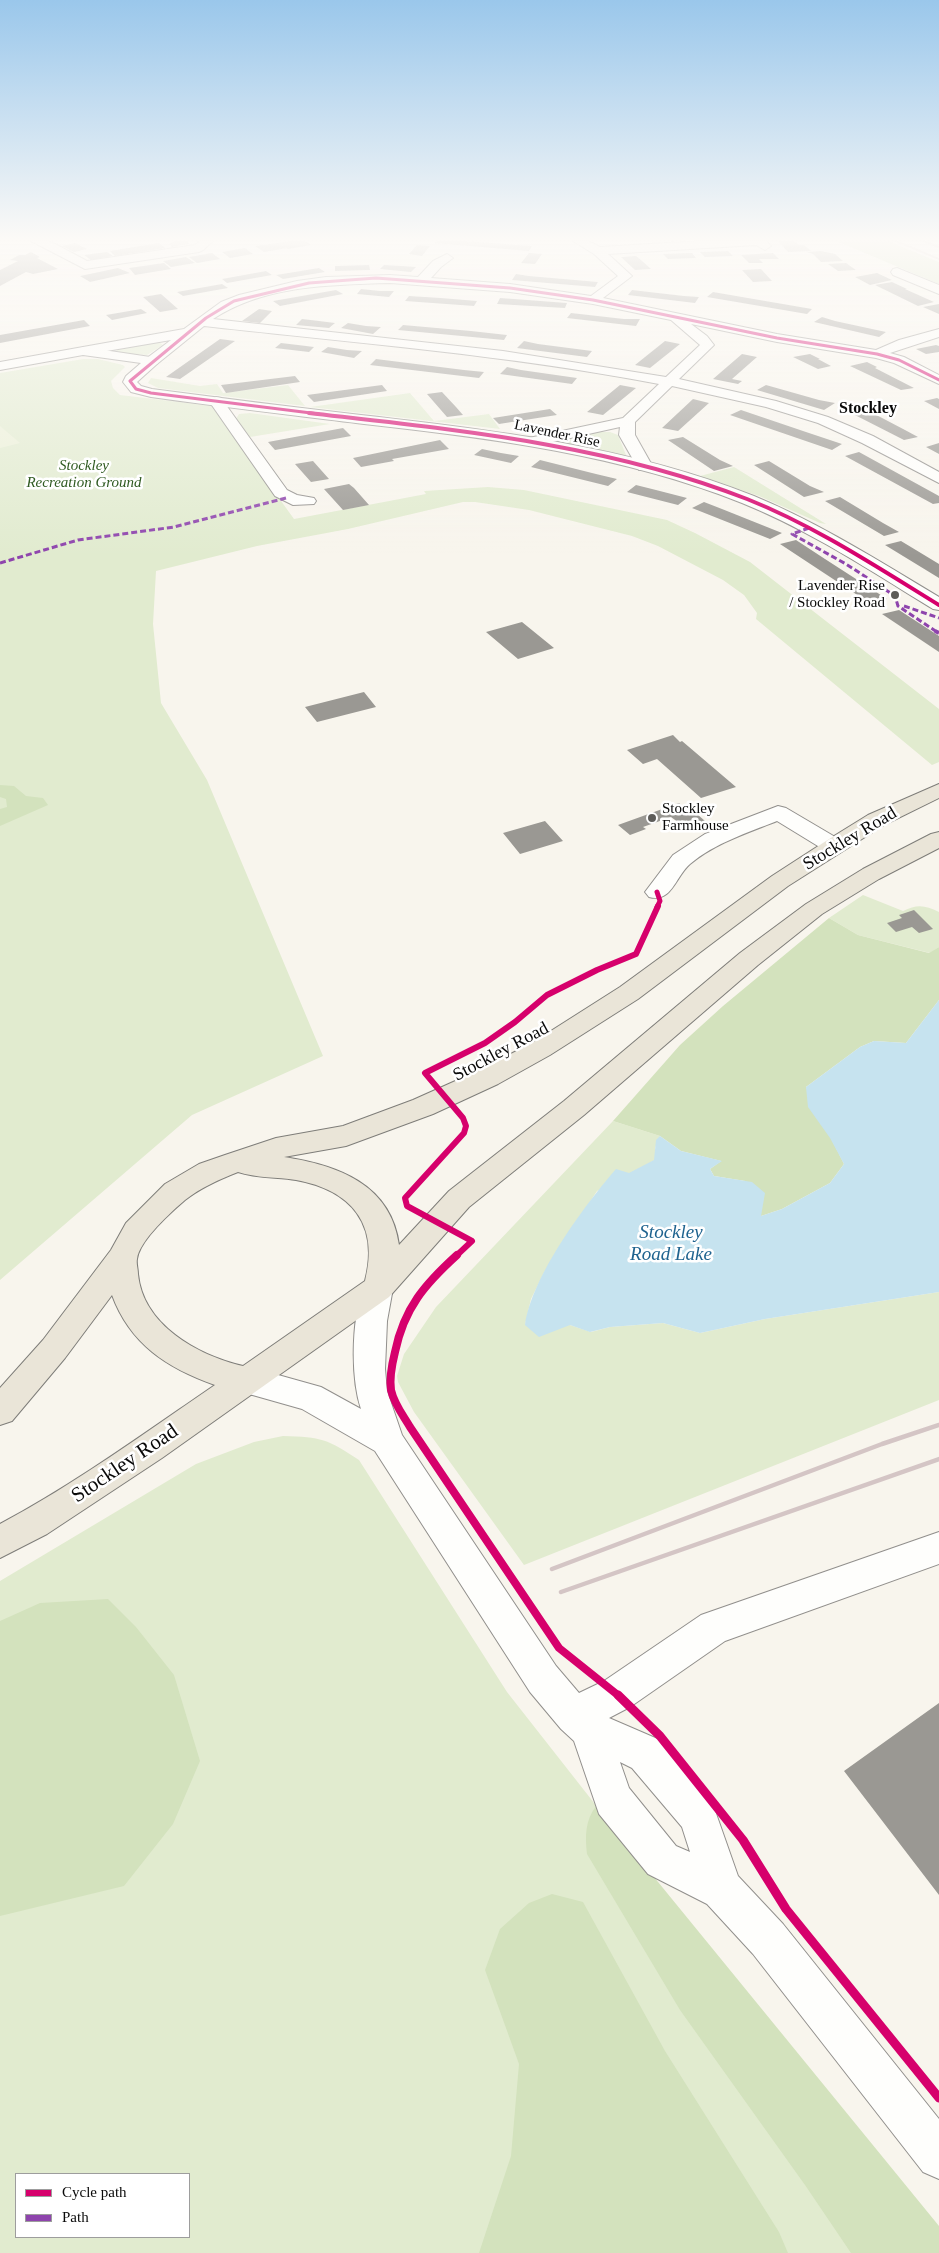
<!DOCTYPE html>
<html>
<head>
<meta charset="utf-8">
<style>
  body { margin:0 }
  #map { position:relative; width:939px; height:2253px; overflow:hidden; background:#f8f5ed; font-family:Georgia,serif }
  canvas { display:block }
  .legend { position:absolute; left:15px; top:2173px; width:175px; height:65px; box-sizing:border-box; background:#fff; border:1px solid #9d9d9d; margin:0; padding:6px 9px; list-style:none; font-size:15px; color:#090909 }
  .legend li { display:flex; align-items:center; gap:10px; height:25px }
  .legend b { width:25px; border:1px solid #9d9d9d }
</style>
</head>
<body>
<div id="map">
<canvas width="939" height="2253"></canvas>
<ul class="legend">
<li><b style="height:6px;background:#d6006c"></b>Cycle path</li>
<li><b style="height:6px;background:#8e44ad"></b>Path</li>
</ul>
</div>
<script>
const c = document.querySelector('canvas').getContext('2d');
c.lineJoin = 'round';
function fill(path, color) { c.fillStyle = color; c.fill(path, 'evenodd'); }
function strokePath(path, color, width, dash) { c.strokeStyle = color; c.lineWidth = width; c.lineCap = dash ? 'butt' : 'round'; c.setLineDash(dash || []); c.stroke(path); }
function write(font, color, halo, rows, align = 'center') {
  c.font = font + ' Georgia,serif'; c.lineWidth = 5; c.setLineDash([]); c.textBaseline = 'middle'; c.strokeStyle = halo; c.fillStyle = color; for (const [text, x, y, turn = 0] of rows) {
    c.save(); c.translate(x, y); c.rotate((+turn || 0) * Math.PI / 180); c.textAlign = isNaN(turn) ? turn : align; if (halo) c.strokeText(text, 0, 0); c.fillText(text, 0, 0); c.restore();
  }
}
fill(new Path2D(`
  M159 342 163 345 147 355 120 353 116 350Z
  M83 359H98L123 365 125 367 111 381 113 388 120 395 213 406 294 519 426 494 424 491 488 487 524 490 667 520 695 533 750 562 939 709V762L932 765 756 619 757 613 744 595 723 580 658 546 632 536 529 510 475 502H463L348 529 257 546 156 571 153 624 161 703 207 780 323 1056 192 1115 0 1280V373Z
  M151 378 200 386 217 384 223 393 288 385 305 406 158 388 148 383Z
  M410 393 434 421 489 414 500 429 310 407Z
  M250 413 330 424 250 437 236 419 239 414Z
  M598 432H610L618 435 626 455 621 457 562 442 565 440Z
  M734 467 826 524 820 523 759 496 700 476Z
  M863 895 903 911C917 904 925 905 939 912V947L930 953 858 935 829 918Z
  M613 1121 660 1136 655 1148V1160L597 1191 544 1273 531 1299 525 1325H570L591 1332 610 1327 663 1323 700 1333 765 1319 939 1292V1400L524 1565 414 1412 398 1382 397 1376 404 1354 436 1307Z
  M283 1436C322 1437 327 1439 359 1460L507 1692 671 1901 939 2228V2253H0V1581L196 1464 254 1442ZM16 2174H189V2237H16Z`), '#e1ebcf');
fill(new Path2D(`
  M836 241H888L939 262V284Z
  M0 785 14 786 26 796 43 798 48 805 0 826V809L7 807 6 799 0 797Z
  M829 918 858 935 929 953 939 947V1000L906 1043 874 1041 860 1047 806 1087 844 1164 830 1183 782 1209 761 1216 745 1181 714 1176 710 1169 721 1161 681 1151 660 1136 613 1121 680 1045 723 1006Z
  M108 1599 136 1627 174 1675 200 1761 173 1824 124 1886 0 1916V1621L40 1603Z
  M596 1806 939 2226V2253H851L805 2185 680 2010 587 1854C585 1836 585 1821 596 1806Z
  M552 1894 583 1902 665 2051 779 2232 788 2253H479L511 2156 519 2064 485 1970 500 1929 529 1903Z`), '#d3e2bd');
fill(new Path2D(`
  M0 426 20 443 0 448Z`), '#ebf0d8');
fill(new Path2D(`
  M939 1000V1292L765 1319 700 1333 663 1323 610 1327 590 1332 570 1325 539 1337 525 1325C532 1276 584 1206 616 1169L629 1173 654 1160 656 1140 660 1136 681 1151 722 1161 710 1169 714 1176 752 1182 765 1193 761 1216 782 1209 830 1183 844 1164 830 1138 808 1107 806 1087 860 1047 874 1041 906 1043Z`), '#c6e3ef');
fill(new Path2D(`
  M175 241H187L189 244 172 247 169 244Z
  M289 241H305L311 245 288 249 279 243Z
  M437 241H463L532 246 529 251 435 243Z
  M778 241H794L799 245H804L811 251 788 252Z
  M75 243 87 249 74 252 62 246Z
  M159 243 165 248 115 256 110 251Z
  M278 243 287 248 264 252 255 246Z
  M417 245 430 246 422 256 409 254Z
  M245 248 253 254 230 258 222 252Z
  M728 251 733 256 705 257 700 252Z
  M821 251 835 254 843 261 821 262 813 254 807 252Z
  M31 252 40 257 37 258 58 269 33 274 26 272 0 286V270L18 261 10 260 19 255H25Z
  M107 252 113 256 91 260 84 255Z
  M212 253 220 259 197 263 189 257Z
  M529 253 542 254 535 264 521 263Z
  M692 253 696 258 668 259 663 254Z
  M773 253 779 259H759L763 263H749L741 255Z
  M636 256 641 260 651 269 635 270 621 257Z
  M186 257 195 263 171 267 163 261Z
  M164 263 171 269 135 275 129 268Z
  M846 263 856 270 838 271 828 264Z
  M369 265 370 270 335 271V266Z
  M384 265 402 266 416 267 411 272 380 269Z
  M118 268 130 273 90 282 80 276Z
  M319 268 325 272 283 279 276 275Z
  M761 269 772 281 753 282 742 270Z
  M266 271 272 275 227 283 222 279Z
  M877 273 892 280 870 285 855 277Z
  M516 274 529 276 598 282 595 287 512 280Z
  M892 282 907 289H905L934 302 918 306 875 285Z
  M222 284 228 288 183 296 177 292Z
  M361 289 380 291H394L389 297 357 294Z
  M336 290 343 294 280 306 273 301Z
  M632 290 684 296 699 297 695 303 628 295Z
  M713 292 777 303 812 309 807 314 707 297Z
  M161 294 169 301 178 309 160 312 143 297Z
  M409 296 441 298 477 301 474 306 405 301Z
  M500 298 514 299 567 303 565 308 497 304Z
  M939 304V314L923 307Z
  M141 309 147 313 112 320 106 315Z
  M259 309 272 311 260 323 242 321Z
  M571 313 624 319H640L636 326 567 318Z
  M822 317 835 321 886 332 879 337 814 322Z
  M302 319 319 321 335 323 329 328 296 325Z
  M84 320 90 326 0 343V335Z
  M348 323 366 326 381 327 373 334 341 328Z
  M403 325 471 331 507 335 504 340 398 330Z
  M220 339 235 341 180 379 166 377Z
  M524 341 538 344 592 351 587 357 517 348Z
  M665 341 680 344 650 368 635 365Z
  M281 343 298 345 314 347 309 352 275 348Z
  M936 345 939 346V352L926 354 916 349Z
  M328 347 347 350 362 351 354 358 321 352Z
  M742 354 757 357 732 379 742 381 738 384 713 379Z
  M810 354 820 359H818L831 366 818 369 793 357Z
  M376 359 464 370 484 372 479 378 370 365Z
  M867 362 877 367 875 368 914 388 901 390 850 366Z
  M507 367 521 370 577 378 572 384 500 374Z
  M295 376 300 382 226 393 221 385Z
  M382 385 387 391 314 402 307 395Z
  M620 385 636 388 603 415 587 412Z
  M766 385 819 400 835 403 824 410 757 390Z
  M442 392 456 407 463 415 447 417 427 394Z
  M937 398 939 399V409L924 401Z
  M693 399 709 403 678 431 662 428Z
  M550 409 557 415 499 424 493 418Z
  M865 409 905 430 918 437 904 440 851 413Z
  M741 410 806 432 842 444 832 450 730 415Z
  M343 428 351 436 275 450 268 442Z
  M683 437 720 460 733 466 714 471 668 440Z
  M440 440 449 449 392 459 394 461 361 467 353 458Z
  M939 443V454L926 447Z
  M482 449 501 453 519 456 511 463 474 455Z
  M859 452 939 496V503L933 504 845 456Z
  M540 460 596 474 617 479 608 486 531 467Z
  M313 461 329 479 311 482 295 464Z
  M769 461 810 486 824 492 804 497 754 465Z
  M349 484 354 488 369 505 343 510 324 489Z
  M636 485 656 490 687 498 678 505 627 492Z
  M840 497 883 523 899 532 884 536 825 501Z
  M704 502 722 509 782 533 770 539 692 508Z
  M796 540 825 559 887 599 871 604 780 544Z
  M901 541 939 564V578L885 545Z
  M899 610 939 636V652L882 614Z
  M522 622 554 648 518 659 486 632Z
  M364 692 376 707 317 722 305 707Z
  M673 735 680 742 682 741 736 787 701 798 657 759 643 764 627 750Z
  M679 803 686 809 690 808 705 821 686 828 671 817 643 827 646 829 630 835 618 825Z
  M545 821 563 841 520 854 503 833Z
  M914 910 933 929 919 933 912 927 896 932 887 923 902 918 899 915Z
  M939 1703V1895L844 1771Z`), '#9a9893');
const minor = new Path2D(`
  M31 241H48L55 244 87 261 195 245 200 241H213L203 250 199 252 85 269Z
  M573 241H588L600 247 701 241H766L771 246 765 250 756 245 608 254 632 276 603 298 777 334 876 350 899 340 939 329V337L890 353 904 357 939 375V384L894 363 876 358 777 342 691 324 707 336 714 345 679 379 776 401 828 417 873 436 939 472V483L862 443 818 423 766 407 672 386 635 422V435L653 467 651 470H639L619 435 620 427 534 446 529 444 526 441 529 438 623 418 659 384C508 355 356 343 204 326L157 364 152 365 145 361 147 358 171 340 83 355 76 351 83 347 184 329 221 302 239 295 297 281 326 277 390 275 418 277 433 261 447 254 453 258 441 267 431 278 510 284 591 296 618 276 594 254ZM390 283 510 292 593 304 671 320 700 345 666 377 503 351 213 319C265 285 329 285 390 283Z
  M897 268 939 285V294L893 275 891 272 893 269Z
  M216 397 221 398 287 490 297 495 314 498 316 501 314 504 293 505 275 496 209 401Z
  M778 806 786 808 842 841 845 846 842 851 834 853 826 851 777 821C747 833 715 843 690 864 675 877 672 903 649 897L645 892 673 855 705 834Z
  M378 1276 389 1279 393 1288 387 1321 385 1369 387 1391 402 1435 556 1666 579 1693 604 1681 701 1615 939 1532V1564L725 1641 630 1707 609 1718 660 1740 712 1802 738 1876 783 1924 939 2119V2179L923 2172 753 1954 707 1904 648 1874 599 1814 574 1741 561 1729 530 1692 375 1451 302 1409 235 1390 230 1380 235 1370 246 1366 321 1387 361 1409C350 1376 351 1311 367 1279ZM620 1762 632 1768 682 1827 690 1852 676 1846 629 1788Z`);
const tertiary = new Path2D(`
  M83 347 157 358 159 361 157 364 137 382 141 386 152 389C221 398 291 407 361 415 493 430 629 446 754 496 819 523 879 561 939 597V610L933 609C871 571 809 530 742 503 622 455 491 438 364 424 293 415 222 407 151 397L131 392 123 382 126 376 141 363 83 355 0 370V362Z`);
const primary = new Path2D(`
  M939 784V798L884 825 788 886 638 999 550 1055 498 1084 433 1114 346 1146 284 1157C337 1165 391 1184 399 1245L449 1191 564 1101 740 953 806 904 863 869 931 834 939 832V848L879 879 822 914 758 965 584 1115 469 1207 389 1297 162 1458 47 1534 0 1558V1524C75 1484 145 1433 215 1385 167 1368 130 1344 112 1295L65 1358 12 1421 0 1425V1388L43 1340 111 1250 126 1223 165 1184 199 1164 225 1155 276 1138 343 1126 413 1100 480 1070 532 1043 620 987 772 876 826 841 868 815ZM238 1172C256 1178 277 1177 296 1180 351 1190 380 1224 365 1281L243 1366C197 1355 143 1325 138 1274 138 1269 136 1263 137 1259 139 1241 171 1212 185 1200 200 1188 220 1179 238 1172Z`);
strokePath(minor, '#918f8c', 2);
strokePath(tertiary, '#918f8c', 2);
strokePath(primary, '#7e7d79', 2);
fill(minor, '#fefefc');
fill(tertiary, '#fefefc');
fill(primary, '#eae5d8');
strokePath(new Path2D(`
  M896 241 939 259
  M924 241 939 247`), '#d4c5c5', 2);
strokePath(new Path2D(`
  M552 1569 882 1444 939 1425
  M561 1592 939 1459`), '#d4c5c5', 4.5);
strokePath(new Path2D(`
  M809 528 792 534 846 564 895 596 898 606 937 632
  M0 563 78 540 174 527 286 498
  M904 606 939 618`), '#8e44ad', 3, [6, 3]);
strokePath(new Path2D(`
  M935 631 939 633`), '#8e44ad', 4, [8, 4]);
strokePath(new Path2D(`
  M319 414 151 393 136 389 130 381 206 318 234 301 309 283 376 278 510 288 593 300 777 338 877 354 899 360 939 380`), '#d6006c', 3);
strokePath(new Path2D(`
  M309 413C456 430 607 444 747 499 815 526 877 567 939 605`), '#d6006c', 4);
strokePath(new Path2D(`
  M657 892 660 901 657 907`), '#d6006c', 5);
strokePath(new Path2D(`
  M456 1256 472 1241 407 1206 405 1198 464 1133 466 1126 463 1118 425 1073 485 1043 515 1022 547 995 597 970 636 954 658 906`), '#d6006c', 6);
strokePath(new Path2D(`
  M457 1255C425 1284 404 1308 395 1352 392 1364 389 1377 391 1390 394 1404 403 1415 410 1427L559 1648 619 1696`), '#d6006c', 8);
strokePath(new Path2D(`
  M618 1695 660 1736 743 1840 786 1909 939 2098`), '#d6006c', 9);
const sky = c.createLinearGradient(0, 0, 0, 556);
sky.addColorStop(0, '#9ac7eb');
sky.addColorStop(0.43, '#fcfaf7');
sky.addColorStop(1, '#fcfaf700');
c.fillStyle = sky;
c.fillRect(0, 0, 939, 556);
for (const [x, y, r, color] of [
  [895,595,5,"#5d5c59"],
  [652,818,5,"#5d5c59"]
]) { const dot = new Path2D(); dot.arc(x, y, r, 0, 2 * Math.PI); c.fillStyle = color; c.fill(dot); strokePath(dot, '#fff', 2); }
write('15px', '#090909', '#fff', [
  ["Lavender Rise",557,434,12]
]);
write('italic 15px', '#2f5a21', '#fff', [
  ["Stockley",84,466],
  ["Recreation Ground",84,483]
]);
write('15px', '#090909', '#fff', [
  ["Lavender Rise",885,586],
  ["/ Stockley Road",885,603],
  ["Stockley",662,809,"left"],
  ["Farmhouse",662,826,"left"]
], 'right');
write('bold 16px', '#090909', '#fff', [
  ["Stockley",868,409]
]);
write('18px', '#090909', '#fff', [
  ["Stockley Road",850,839,-31],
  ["Stockley Road",501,1052,-28]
]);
write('italic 19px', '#1f638f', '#fff', [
  ["Stockley",671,1233],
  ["Road Lake",671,1255]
]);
write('21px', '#090909', '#fff', [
  ["Stockley Road",125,1464,-34]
]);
</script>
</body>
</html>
